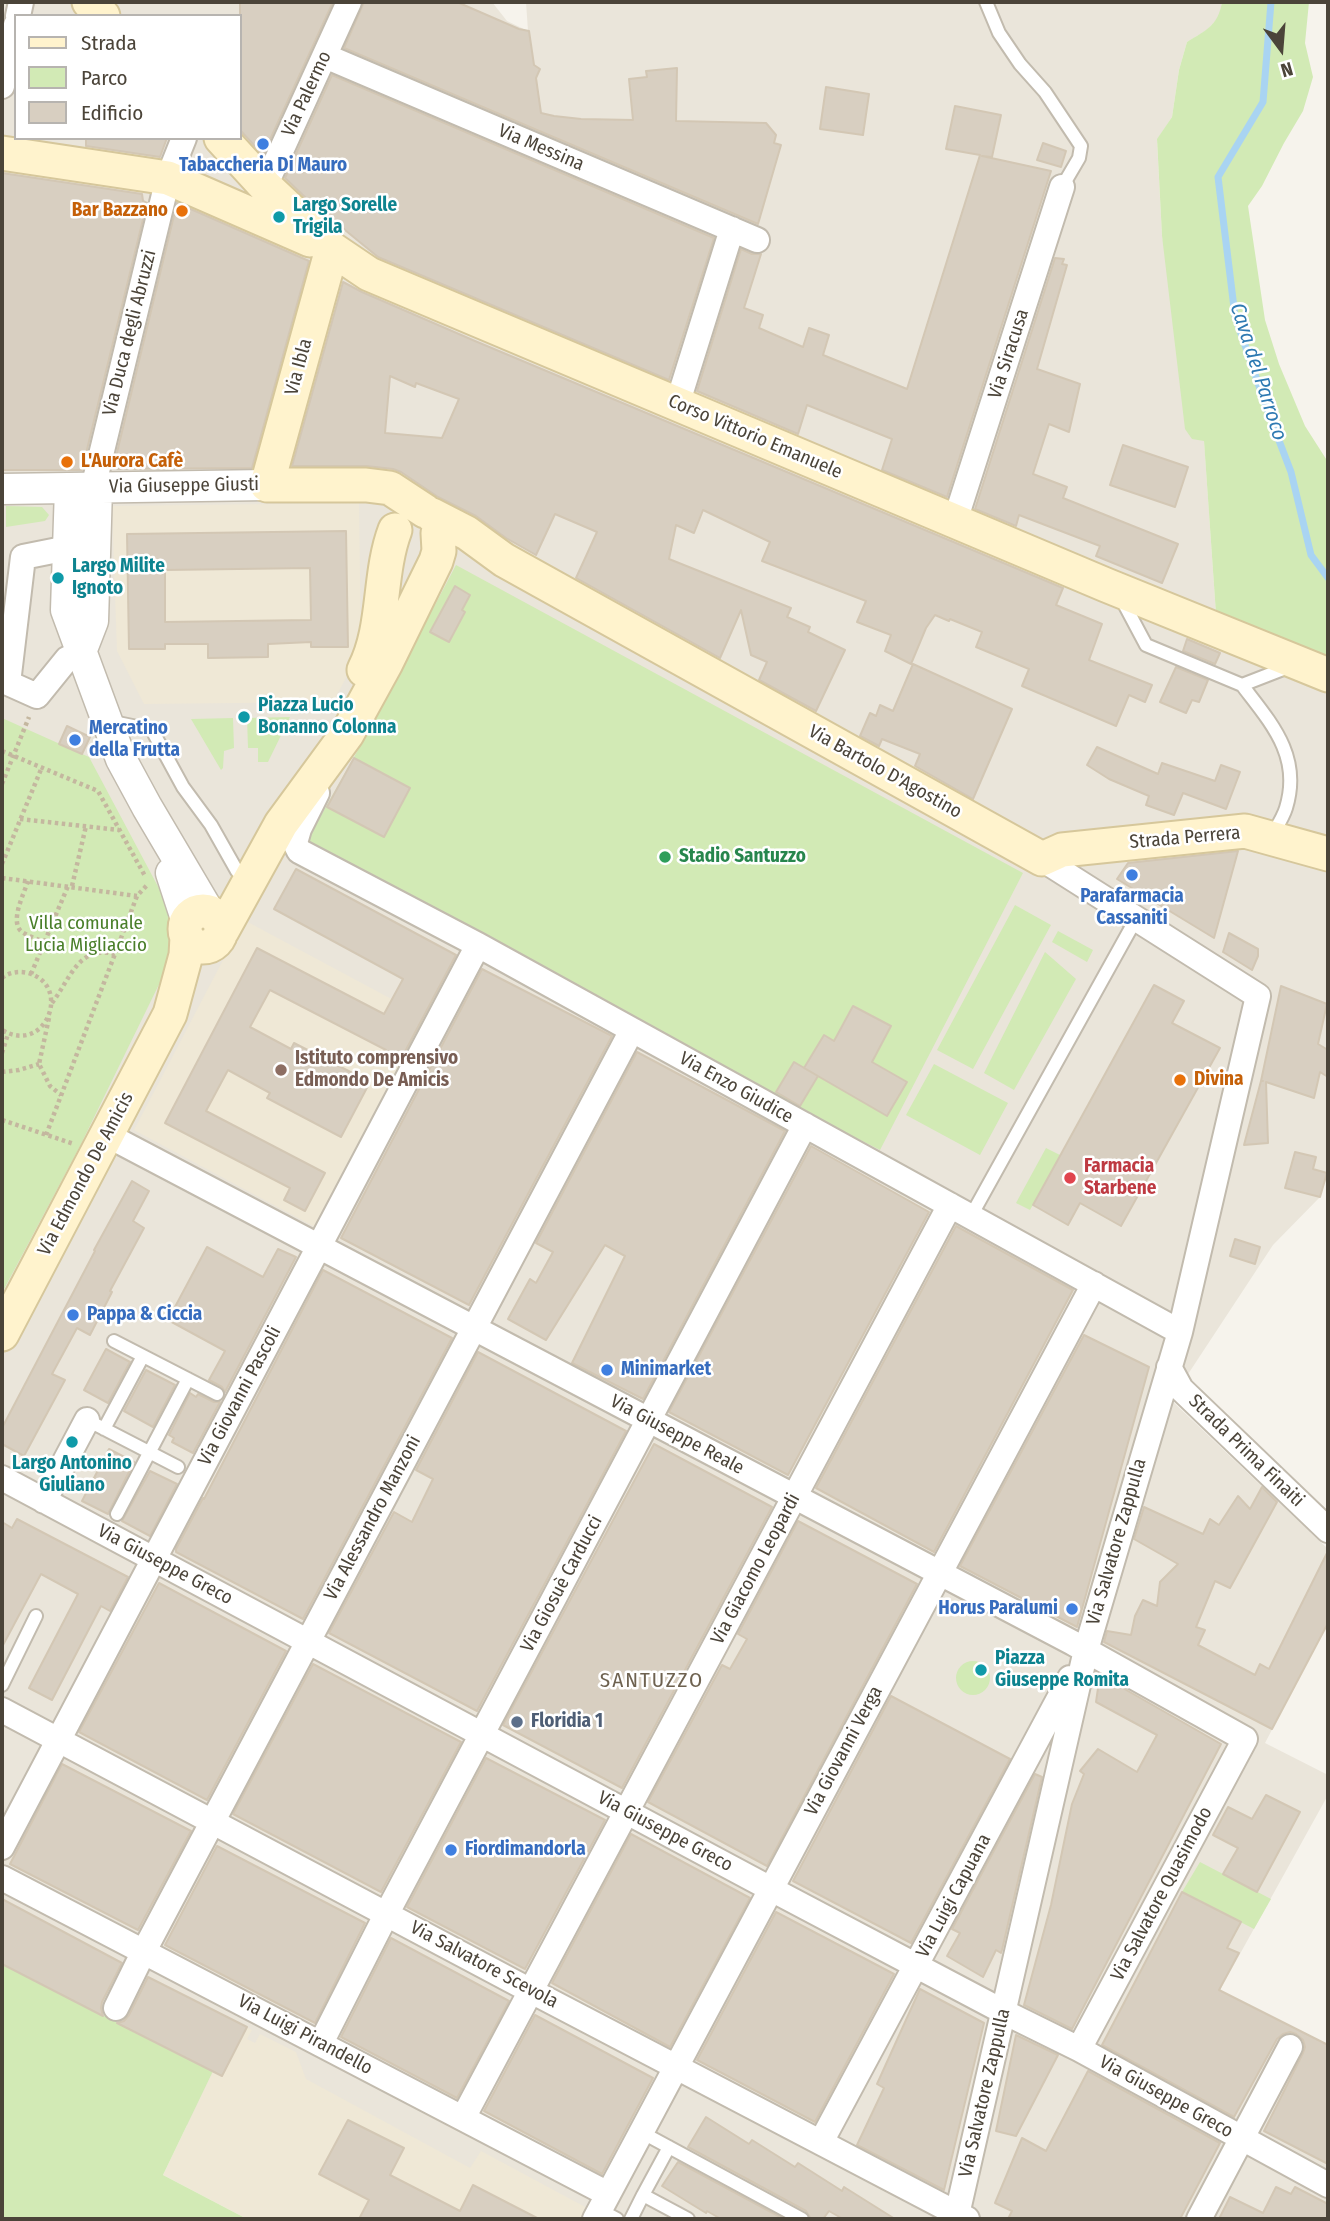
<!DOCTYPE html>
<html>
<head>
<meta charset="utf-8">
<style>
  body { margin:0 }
  #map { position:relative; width:1330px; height:2221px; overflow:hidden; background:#f6f3ec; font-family:"Fira Sans Condensed",sans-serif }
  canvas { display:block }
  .frame { position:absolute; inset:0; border:4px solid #4b4439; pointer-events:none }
  .legend { position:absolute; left:14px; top:14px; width:228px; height:126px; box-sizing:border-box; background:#fff; border:2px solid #b7b4b0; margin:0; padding:9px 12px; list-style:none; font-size:21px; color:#4b4439 }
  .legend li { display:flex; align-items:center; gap:14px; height:35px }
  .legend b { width:35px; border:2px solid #b7b4b0 }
  .north { position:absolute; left:1246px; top:14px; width:70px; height:70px; -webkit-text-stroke:5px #fff; paint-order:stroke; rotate:164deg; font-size:19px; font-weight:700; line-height:28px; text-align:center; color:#4b4439 }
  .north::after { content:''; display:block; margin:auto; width:24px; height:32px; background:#4b4439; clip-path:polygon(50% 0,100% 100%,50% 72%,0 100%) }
</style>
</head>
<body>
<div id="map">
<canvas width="1330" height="2221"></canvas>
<div class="frame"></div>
<ul class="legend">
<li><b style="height:9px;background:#fff3cd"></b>Strada</li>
<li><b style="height:19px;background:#d2eab5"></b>Parco</li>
<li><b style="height:19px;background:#d8cfc1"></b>Edificio</li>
</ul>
<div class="north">N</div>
</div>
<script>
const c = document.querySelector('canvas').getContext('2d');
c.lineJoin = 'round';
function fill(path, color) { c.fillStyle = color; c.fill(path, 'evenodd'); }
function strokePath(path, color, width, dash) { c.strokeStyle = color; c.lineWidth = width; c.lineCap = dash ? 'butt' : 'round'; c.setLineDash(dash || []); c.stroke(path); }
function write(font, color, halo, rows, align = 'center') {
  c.font = font + ' "Fira Sans Condensed",sans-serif'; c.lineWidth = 5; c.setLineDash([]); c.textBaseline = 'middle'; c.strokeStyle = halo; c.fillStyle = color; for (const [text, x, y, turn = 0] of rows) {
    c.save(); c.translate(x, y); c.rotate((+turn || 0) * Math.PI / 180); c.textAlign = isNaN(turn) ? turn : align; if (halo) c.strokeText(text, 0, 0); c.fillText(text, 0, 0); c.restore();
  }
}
fill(new Path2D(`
  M2 2H492L507 21 528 31 526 2H1222L1219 17 1207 30 1187 42 1179 70 1172 117 1157 140 1162 236 1204 440 1216 614 1328 661V1170L1320 1197 1273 1245 1171 1400 1328 1549V1623L1265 1743 1328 1775V1795L1220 1990 1328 2045V2219H247L121 2024 2 1964ZM16 16H240V138H16Z`), '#eae5da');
fill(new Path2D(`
  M359 503 361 650 333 702 144 704 117 651 112 506Z
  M244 920 425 1017 315 1227 134 1130Z
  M247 2027 252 2030 247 2039 255 2043 260 2034 296 2052 306 2079 470 2168 481 2151 587 2208 582 2219H247L163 2175 213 2071 223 2075Z`), '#efe8d6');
fill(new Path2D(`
  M1222 2H1309L1305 43 1313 77 1303 111 1284 143 1262 186 1248 206 1265 320 1279 364 1305 426 1328 462V661L1216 614 1204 441 1192 439 1185 429 1162 236 1157 139 1172 117 1179 70 1187 42C1206 30 1218 26 1222 2Z
  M6 506 42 507 49 515 45 521 6 527Z
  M456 565 1023 873 880 1150 799 1109 306 842 371 727Z
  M290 717 268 762H258V748H248L247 718Z
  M2 718 89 757 162 894 168 911 173 942 168 966 80 1146 2 1293Z
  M233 718 234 748 224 751 223 768 221 770 191 719Z
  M1015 905 1051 925 973 1069 937 1050Z
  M1058 931 1093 950 1087 962 1052 942Z
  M1045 952 1076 979 1014 1090 984 1073Z
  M934 1064 1008 1103 980 1155 906 1115Z
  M1046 1148 1060 1155 1030 1210 1016 1203Z
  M956 1678a17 17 0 1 1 34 0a17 17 0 1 1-34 0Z
  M1200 1862 1271 1899 1254 1929 1182 1892Z
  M2 1964 213 2071 163 2175 247 2219H2Z`), '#d2eab5');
strokePath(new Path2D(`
  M1271 2 1263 102 1218 177 1235 316 1267 409 1291 472 1311 555 1328 578`), '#a9d4f2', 7);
const building = new Path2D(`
  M240 2H333L263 155 240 130Z
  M364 2H457L519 29 529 31 534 65 540 69 536 78 541 113 554 116 581 119 633 120 629 79 647 77 646 71 677 68 676 121 766 123 776 135 774 143 781 145 758 224 344 48Z
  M332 75 714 238 669 380 378 257 307 199 285 178Z
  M826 87 869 94 863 135 820 129Z
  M955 106 1001 115 992 157 982 156 1051 171 947 497 882 470 892 439 807 405 798 434 697 391 741 249 752 254H761L744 308 763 315 759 328 803 347 809 328 829 335 823 355 907 389 980 155 946 149Z
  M86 138H167L160 157 86 146Z
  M1043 143 1066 151 1061 167 1037 160Z
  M2 173 142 194 143 201 147 203 82 470H2Z
  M177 203 309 261 252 468 113 469Z
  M1055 258 1064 259 1062 264 1067 265 1037 369 1080 384 1069 432 1049 424 1033 474 1067 487 1063 498 1178 544 1162 583 1096 556 1100 546 1019 515 1016 526 975 509Z
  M343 282 362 292 475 341 1063 588 1056 605 1102 624 1089 660 1152 685 1145 702 1129 695 1116 726 1022 686 1029 669 976 647 982 632 950 619 949 621 935 615 926 628 911 664 885 651 891 635 857 622 866 601 762 561 770 542 703 510 694 533 676 525 669 559 791 608 787 617 810 627 808 632 845 650 816 711 759 680 767 662 751 655 741 610 720 658 576 578 597 532 555 514 536 555 506 538 476 516 438 497 401 472 393 469 366 466H292ZM390 376 415 387 416 383 459 399 442 438 385 433Z
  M1123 445 1188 467 1175 507 1110 485Z
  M346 531 348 647H311V642L268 644V657L208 658V644H165V649H129L127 534ZM310 568 311 620 165 622V570Z
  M455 586 470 595 462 610 465 612 449 642 430 632Z
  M1187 639 1220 653 1215 664 1183 651Z
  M913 664 1012 709 973 799 915 766 920 754 882 739 879 746 860 736 870 713 876 716 880 705 893 711Z
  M1176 667 1208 680 1199 702 1192 700 1186 713 1160 702Z
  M67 726 90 737 82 754 59 744Z
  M1097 747 1158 774 1162 763 1215 781 1221 765 1240 772 1226 809 1183 793 1174 815 1146 805 1149 796 1109 779 1087 765Z
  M354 758 410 788 384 837 327 807Z
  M1238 851 1214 938 1117 879 1128 863Z
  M296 869 456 955 399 1063 384 1055 386 1050 270 990 250 1027 291 1049 294 1043 370 1082 341 1137 267 1098 270 1093 228 1070 206 1111 325 1173 305 1211 284 1200 290 1188 165 1123 257 948 384 1014 403 979 274 909Z
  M1229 933 1258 949V956L1252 970 1223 952Z
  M482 969 612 1036 469 1305 341 1238Z
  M1154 985 1184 1001 1172 1023 1220 1048 1121 1226 1080 1203 1068 1225 1033 1205Z
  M1281 986 1327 1004 1318 1044 1328 1050V1077L1320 1072 1314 1098 1266 1082 1268 1143 1244 1145 1261 1081H1263H1261Z
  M853 1006 891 1026 872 1062 907 1082 887 1116 804 1068 824 1035 834 1041Z
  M637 1052 785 1131 643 1399 572 1363 625 1256 605 1245 546 1340 508 1319 530 1279 536 1283 553 1252 536 1243Z
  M794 1062 818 1076 800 1106 776 1092Z
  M811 1146 929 1212 788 1475 669 1412Z
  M1295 1152 1316 1157 1313 1169 1327 1173 1320 1197 1285 1188Z
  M132 1181 149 1191 133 1221 144 1228 110 1291 112 1292 90 1335 77 1328 52 1374 65 1380 24 1456 2 1444V1428L95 1251 94 1250Z
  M956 1226 1073 1290 934 1552 816 1488Z
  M1235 1239 1260 1247 1255 1264 1230 1256Z
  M207 1247 263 1277 278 1249 296 1257 225 1392 222 1387 209 1380 225 1351 168 1320Z
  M323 1270 452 1338 303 1619 176 1552V1549L203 1498 204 1499Z
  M1084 1335 1149 1367 1077 1627 960 1566Z
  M106 1349 130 1362 108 1403 84 1390Z
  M478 1352 626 1431 477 1711 329 1633 394 1512 412 1522 433 1479 416 1470Z
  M146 1370 175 1385 153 1427 124 1411Z
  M190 1393 196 1397 198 1394 214 1402H220L193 1453 172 1442 174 1438 169 1435Z
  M654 1444 772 1507 622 1788 503 1725Z
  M109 1449 134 1462 108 1514 82 1501Z
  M150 1471 177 1484 150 1536 122 1521Z
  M1262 1487 1277 1502 1230 1588 1215 1581 1196 1627 1205 1630 1198 1645 1255 1675 1260 1664 1269 1669 1328 1551V1623L1272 1729 1104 1642 1107 1631 1131 1635 1135 1616 1143 1600 1157 1606 1160 1582 1178 1564 1134 1539 1144 1507 1203 1534 1210 1519 1219 1525 1238 1496 1250 1509Z
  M17 1519 128 1577 110 1611 101 1606 52 1700 29 1688 78 1594 41 1574 2 1647V1522L12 1528Z
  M798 1521 917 1584 767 1866 648 1802 722 1665 730 1669 747 1639 738 1634Z
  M159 1583 286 1651 207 1800 79 1732Z
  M313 1664 461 1742 381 1892 233 1814Z
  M1100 1675 1221 1744 1072 2029 1024 2005 1051 1905 1072 1804 1084 1774 1080 1771 1098 1749 1137 1772 1157 1735 1096 1702Z
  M891 1696 1010 1759 911 1943 793 1881Z
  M486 1758 605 1820 525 1969 407 1907Z
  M62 1764 191 1831 138 1930 10 1864Z
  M1035 1774 1042 1777 1002 1950 1001 1953 996 1950 983 1977 947 1956 960 1933 952 1929Z
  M1266 1795 1300 1812 1257 1892 1223 1874 1238 1848 1213 1835 1228 1807 1252 1819Z
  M631 1834 750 1898 670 2047 552 1983Z
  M217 1846 365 1923 315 2023 165 1945Z
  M1182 1892 1241 1922 1227 1948 1239 1953 1219 1990 1328 2045V2164L1264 2131 1303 2053 1305 2047 1303 2040 1296 2034 1290 2032 1283 2034 1277 2039 1234 2117 1102 2045Z
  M2 1899 122 1963 102 2002 101 2008 103 2016 2 1964Z
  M776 1912 894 1974 815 2122 697 2060Z
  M391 1938 509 2001 457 2098 341 2037Z
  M148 1977 247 2027 222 2076 117 2023 124 2021 129 2015Z
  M920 1989 984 2023 944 2190 857 2145 884 2088 877 2084Z
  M535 2015 653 2078 602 2174 484 2111Z
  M1016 2035 1058 2055 1016 2136 996 2131Z
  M1088 2071 1220 2143 1180 2219H1008L1012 2211 995 2203 1022 2138 1046 2151Z
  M706 2117 749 2144 752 2140 795 2167 798 2163 842 2191 844 2187 895 2219H843L829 2211 823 2219H811L806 2211 688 2147Z
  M348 2120 404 2148 390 2175 460 2211 473 2185 539 2219H359L369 2200 319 2174Z
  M678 2162 784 2219H721L707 2211 706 2213 662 2186Z
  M1276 2187 1291 2194 1295 2187 1328 2204V2219H1219L1230 2197 1263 2213Z`);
fill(building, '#d8cfc1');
strokePath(building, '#d3c7b4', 2);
const service = new Path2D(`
  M986 2 999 33 1020 64 1045 92 1081 146 1079 158 1062 187
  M1121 598 1146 645 1242 685 1291 666
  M1242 685C1271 723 1302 756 1286 808 1283 818 1276 828 1271 837
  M108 721 152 730 183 787 211 825 237 871
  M971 1216 1136 919
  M114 1341 217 1394
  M87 1420 178 1467
  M104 1429 143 1356
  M117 1514 188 1379
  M2 1685 36 1616
  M641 2132 802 2219
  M669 2147 643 2195 688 2219
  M600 2210 617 2219
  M631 2219 643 2195`);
const minor = new Path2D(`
  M18 16 21 2
  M325 56 757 240
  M2 86 16 25
  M265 186 349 2
  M677 405 732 229
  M93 488 168 178 184 138
  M955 521 1062 187
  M68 548 23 557 8 683 37 696 67 659 81 652
  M317 793 299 829 295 843 299 851 478 945 1180 1332
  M107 1135 1073 1643 1245 1739 1079 2049
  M1169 1367 1181 1389 1328 1530
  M2 1478 771 1889 1004 2012 1079 2049 1328 2185
  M44 1501 87 1420
  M2 1710 531 1991 967 2219
  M2 1847 478 945
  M2 1878 608 2194
  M116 2008 144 1951 632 1030
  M321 2043 387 1913 805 1125
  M463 2118 950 1205
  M821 2142 1070 1678
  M595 2219 1094 1284
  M956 2219 1086 1650 1180 1332 1258 996 1042 859
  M1199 2219 1290 2047`);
const tertiary = new Path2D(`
  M70 488 66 610 121 759 147 807 209 912
  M2 489 267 485
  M81 652 93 621 97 488
  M171 873 187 922`);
const secondary = new Path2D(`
  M89 2 103 16
  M221 138 265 186 332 249 369 274 1106 585 1328 675
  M2 153 168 178 310 240
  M332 249 267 485H366L390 488 425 511
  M432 515 467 533 504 560 1042 859 1062 850 1245 831 1328 854
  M364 670C386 627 378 575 395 530
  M185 929a18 18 0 1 1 36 0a18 18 0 1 1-36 0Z
  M222 931 281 824 347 734 386 663 436 561 439 551 438 533
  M2 1334 170 1014 186 955 187 937`);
strokePath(service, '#c2bbae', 16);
strokePath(minor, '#c2bbae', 28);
strokePath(tertiary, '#c2bbae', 33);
strokePath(secondary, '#d6c79b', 37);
strokePath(new Path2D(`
  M2 751 98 791 145 876
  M2 784 29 717
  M20 819 119 830
  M2 864 42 767
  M2 878 137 896
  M28 881C24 894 9 922 22 932 28 936 37 939 44 942
  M72 886 86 826
  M31 974 68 886
  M2 978C9 972 19 971 28 973 73 985 46 1056 2 1030
  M52 1003C71 978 78 945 115 954
  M49 1018 39 1064 50 1086 61 1095
  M2 1053 8 1034
  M2 1072 19 1070 39 1064
  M2 1120 74 1144
  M46 1135 137 896 148 884`), '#c4b79f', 4.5, [3.5, 3.5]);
strokePath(service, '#fff', 12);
strokePath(minor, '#fff', 24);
strokePath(tertiary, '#fff', 30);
strokePath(secondary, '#fff3cd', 33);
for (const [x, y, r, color] of [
  [263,144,7,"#3f7fe0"],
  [182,211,7,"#e8710a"],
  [279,217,7,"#0f9aa8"],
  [67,462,7,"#e8710a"],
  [58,578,7,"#0f9aa8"],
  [244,717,7,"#0f9aa8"],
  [75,740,7,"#3f7fe0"],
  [665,857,7,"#2e9e5b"],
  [1132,875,7,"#3f7fe0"],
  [281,1070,7,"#8d6e63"],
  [1180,1080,7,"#e8710a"],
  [1070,1178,7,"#e0444e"],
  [73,1315,7,"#3f7fe0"],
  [607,1370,7,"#3f7fe0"],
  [72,1442,7,"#0f9aa8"],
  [1072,1609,7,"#3f7fe0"],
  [981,1670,7,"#0f9aa8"],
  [517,1722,7,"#5c6f8a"],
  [451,1850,7,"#3f7fe0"]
]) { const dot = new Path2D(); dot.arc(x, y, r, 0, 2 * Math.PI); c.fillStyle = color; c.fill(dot); strokePath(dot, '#fff', 2.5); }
write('19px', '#4b4439', '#fff', [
  ["Via Palermo",307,94,-65],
  ["Via Messina",541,148,23],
  ["Via Duca degli Abruzzi",130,333,-76],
  ["Via Siracusa",1009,354,-72],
  ["Via Ibla",299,367,-75],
  ["Corso Vittorio Emanuele",755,437,23],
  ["Via Giuseppe Giusti",184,486,-1],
  ["Via Bartolo D'Agostino",885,772,29],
  ["Strada Perrera",1185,838,-5],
  ["Via Enzo Giudice",736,1088,29],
  ["Via Edmondo De Amicis",86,1174,-62],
  ["Via Giovanni Pascoli",240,1396,-62],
  ["Via Giuseppe Reale",677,1435,28],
  ["Strada Prima Finaiti",1246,1451,44],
  ["Via Alessandro Manzoni",373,1518,-62],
  ["Via Salvatore Zappulla",1117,1542,-74],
  ["Via Giuseppe Greco",165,1565,28],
  ["Via Giacomo Leopardi",756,1569,-62],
  ["Via Giosuè Carducci",562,1584,-62],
  ["Via Giovanni Verga",844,1751,-62],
  ["Via Giuseppe Greco",665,1832,28],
  ["Via Salvatore Quasimodo",1162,1894,-62],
  ["Via Luigi Capuana",954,1896,-62],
  ["Via Salvatore Scevola",484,1965,28],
  ["Via Luigi Pirandello",305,2035,28],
  ["Via Salvatore Zappulla",985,2093,-77],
  ["Via Giuseppe Greco",1166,2097,29]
]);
write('bold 19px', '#366cbe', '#fff', [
  ["Tabaccheria Di Mauro",263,166,"center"],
  ["Mercatino",89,729],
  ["della Frutta",89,751],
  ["Parafarmacia",1132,897,"center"],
  ["Cassaniti",1132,919,"center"],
  ["Pappa & Ciccia",87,1315],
  ["Minimarket",621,1370],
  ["Horus Paralumi",1058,1609,"right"],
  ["Fiordimandorla",465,1850]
], 'left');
write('bold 19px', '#0d838f', '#fff', [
  ["Largo Sorelle",293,206],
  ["Trigila",293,228],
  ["Largo Milite",72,567],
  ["Ignoto",72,589],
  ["Piazza Lucio",258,706],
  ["Bonanno Colonna",258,728],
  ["Largo Antonino",72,1464,"center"],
  ["Giuliano",72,1486,"center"],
  ["Piazza",995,1659],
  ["Giuseppe Romita",995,1681]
], 'left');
write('bold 19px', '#c56008', '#fff', [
  ["Bar Bazzano",168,211,"right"],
  ["L'Aurora Cafè",81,462],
  ["Divina",1194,1080]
], 'left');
write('bold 19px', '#27864d', '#fff', [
  ["Stadio Santuzzo",679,857]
], 'left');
write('19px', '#4a7f2a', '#fff', [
  ["Villa comunale",86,924],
  ["Lucia Migliaccio",86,946]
]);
write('bold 19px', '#785e54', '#fff', [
  ["Istituto comprensivo",295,1059],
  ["Edmondo De Amicis",295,1081]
], 'left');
write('bold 19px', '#be3a42', '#fff', [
  ["Farmacia",1084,1167],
  ["Starbene",1084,1189]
], 'left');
write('bold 19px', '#4e5e75', '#fff', [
  ["Floridia 1",531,1722]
], 'left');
write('italic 21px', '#2e7ab2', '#fff', [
  ["Cava del Parroco",1258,372,72]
]);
c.letterSpacing = '2px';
write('21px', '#6e6250', '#fff', [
  ["SANTUZZO",652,1681]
]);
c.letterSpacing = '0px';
</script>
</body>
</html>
